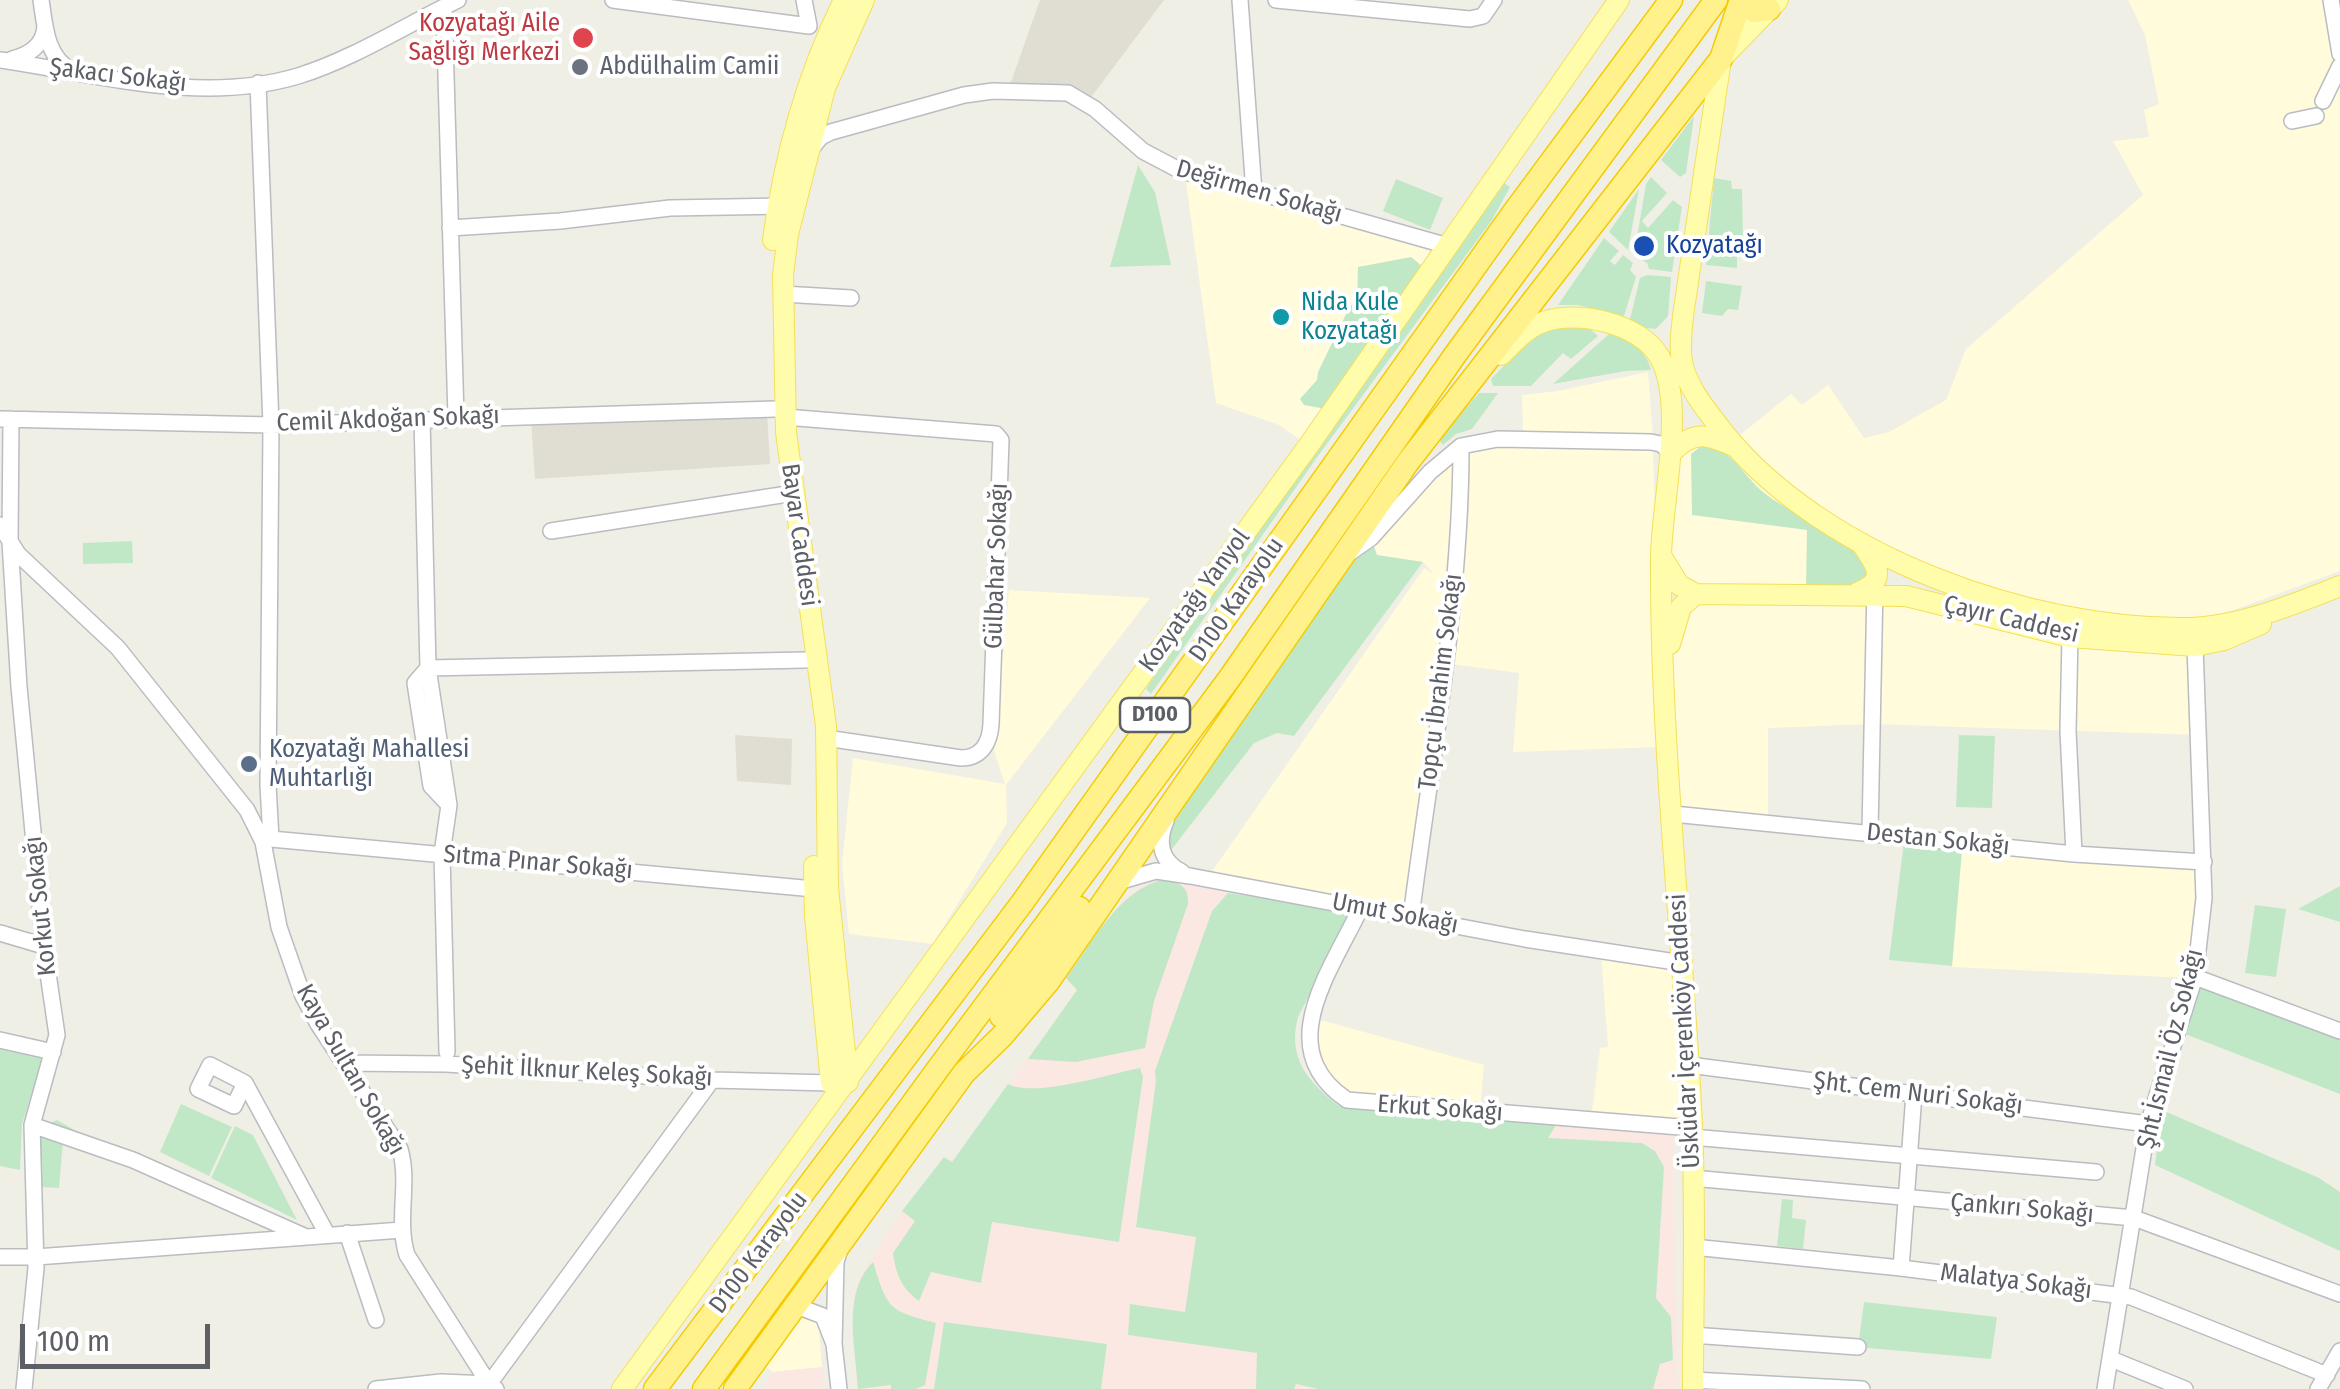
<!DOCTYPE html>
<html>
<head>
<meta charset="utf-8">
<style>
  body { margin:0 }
  #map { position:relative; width:2340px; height:1389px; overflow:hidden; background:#f0efe5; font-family:"Fira Sans Condensed",sans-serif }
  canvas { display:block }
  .scale { position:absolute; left:20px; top:1324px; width:190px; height:45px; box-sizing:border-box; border:5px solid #5d5f66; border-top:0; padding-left:12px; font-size:30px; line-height:35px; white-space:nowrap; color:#5d5f66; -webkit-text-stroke:8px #fff; paint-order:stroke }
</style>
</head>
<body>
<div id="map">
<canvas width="2340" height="1389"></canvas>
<div class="scale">100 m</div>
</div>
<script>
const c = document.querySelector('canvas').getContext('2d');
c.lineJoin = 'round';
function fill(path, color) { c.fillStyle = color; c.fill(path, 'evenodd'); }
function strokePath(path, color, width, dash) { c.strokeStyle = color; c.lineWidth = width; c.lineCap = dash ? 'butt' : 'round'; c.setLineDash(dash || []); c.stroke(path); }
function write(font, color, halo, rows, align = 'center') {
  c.font = font + ' "Fira Sans Condensed",sans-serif'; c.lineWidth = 8; c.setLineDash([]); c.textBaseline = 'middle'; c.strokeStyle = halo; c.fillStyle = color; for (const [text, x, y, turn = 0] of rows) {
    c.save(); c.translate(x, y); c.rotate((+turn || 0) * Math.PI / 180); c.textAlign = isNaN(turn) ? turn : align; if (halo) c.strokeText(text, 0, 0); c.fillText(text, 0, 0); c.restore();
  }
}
fill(new Path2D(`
  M2128 0H2340V571L2185 628 2056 612 1862 542 1875 594 2193 652 2198 735 1872 724 1768 728V823L1673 814 1664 674 1696 594 1661 554 1671 453 1686 438 1736 447 1740 435 1791 394 1802 405 1828 385 1864 438 1889 432 1946 400 1966 349 2143 195 2113 141 2149 137 2144 110 2159 104 2145 35Z
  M1185 175 1432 242 1424 270 1301 440 1279 425 1216 403Z
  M1648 372 1653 437 1523 434 1522 395 1558 391Z
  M1487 444 1653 448 1662 747 1513 752 1519 673 1451 664 1469 513 1470 449Z
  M1461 446 1454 579 1405 910 1206 880 1424 568 1434 574 1423 562 1377 555 1371 538Z
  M1009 590 1150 598 1006 785 1007 823 933 944 849 934 842 864 853 758 1005 784 994 751Z
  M1962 850 2211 858 2209 891 2189 978 1952 967Z
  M1601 952 1682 963 1692 1128 1591 1120 1600 1048 1608 1047Z
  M1310 1017 1484 1065 1480 1112 1365 1104 1322 1077Z
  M793 1316 818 1320 822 1367 773 1372 760 1363Z`), '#fffbdb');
fill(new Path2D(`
  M1040 0H1164L1086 104 1010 85Z
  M767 412 770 464 535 479 531 420Z
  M735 735 792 739 791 785 737 781Z`), '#e0ded3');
fill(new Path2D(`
  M1164 879 1228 893 1298 1017 1294 1031 1298 1057 1312 1085 1339 1106 1673 1136 1678 1389H856L853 1294 863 1272 904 1209 944 1157 952 1162 1077 990 1066 978 1126 896 1146 883Z
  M822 1367 824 1389H761L773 1372Z`), '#fce8e2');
fill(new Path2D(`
  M1694 116 1686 173 1680 177 1661 160Z
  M1138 165 1155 192 1171 265 1110 267Z
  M1651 177 1667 193 1642 221 1648 228 1673 200 1682 207 1672 272 1649 269 1647 263 1634 255 1646 184Z
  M1714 178 1731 181 1732 189H1742L1743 241H1737V268L1706 265Z
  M1396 179 1443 198 1430 230 1383 211Z
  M1501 181 1510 187 1492 220 1318 456 1151 694 1146 689 1170 652 1447 265Z
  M1639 189 1628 250 1609 232Z
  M1604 238 1619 251 1610 261 1615 265 1623 255 1633 263 1630 270 1636 277 1624 316 1578 305H1558Z
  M1411 257 1422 266 1326 409 1304 405 1300 399 1317 380 1318 372 1349 308 1357 299 1358 267Z
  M1647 275 1671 277 1668 316 1656 329 1646 328 1630 319 1640 278Z
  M1706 281 1742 286 1738 310 1728 309 1722 316 1702 313Z
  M1561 326 1590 329 1598 336 1571 359 1563 353 1531 386H1493L1491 379 1530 339Z
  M1609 334C1627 339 1647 350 1651 370L1625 371 1553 384Z
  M1479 393H1498L1472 429 1456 434 1443 445 1438 439Z
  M1704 444C1731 448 1743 475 1763 492 1789 513 1824 523 1849 544 1859 553 1864 565 1870 577L1854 589H1806L1807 530 1692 515 1691 454Z
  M1371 538 1377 555 1423 562 1294 736 1277 733 1254 743 1168 854 1160 848 1174 801 1344 557Z
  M132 541 133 563 83 564V543Z
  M1959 735 1995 736 1992 808 1956 807Z
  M1904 842 1962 850 1952 966 1889 960Z
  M1164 879C1180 883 1189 886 1188 904L1154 1001 1145 1048 1076 1062 1028 1059 1077 990 1066 978C1094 941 1117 891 1164 879Z
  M2340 886V922L2298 909Z
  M1228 893 1352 912 1298 1017C1287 1058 1308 1082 1339 1106L1556 1125 1548 1138 1642 1143 1655 1151 1664 1167 1656 1298 1671 1317 1673 1360 1660 1364 1653 1389H1318L1296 1384 1294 1389H1256L1257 1353 1128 1335 1130 1304 1185 1312 1196 1237 1136 1227 1156 1081 1155 1071 1212 911Z
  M2255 905 2286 909 2276 977 2245 973Z
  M2197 983 2340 1036V1094L2185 1034Z
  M0 1045 44 1055 22 1124 20 1170 0 1166Z
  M1140 1068 1143 1077 1119 1242 992 1222 981 1283 931 1272 919 1301C901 1288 896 1274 893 1253L915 1221 902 1211 944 1157 952 1162 1008 1084C1035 1098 1109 1074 1140 1068Z
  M181 1104 232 1127 209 1176 160 1152Z
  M2162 1110 2319 1178 2340 1192V1251L2155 1165Z
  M57 1120 78 1132 63 1141 59 1188 41 1187V1126Z
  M235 1126 253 1135 297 1220 211 1178Z
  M1782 1199 1793 1200 1792 1218 1806 1220 1803 1249 1777 1246Z
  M873 1262C888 1310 888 1310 936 1323L925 1385 916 1389H891V1385L858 1389C856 1348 841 1294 873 1262Z
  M1864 1302 1997 1317 1991 1359 1858 1347Z
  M944 1322 1107 1344 1101 1389H934Z`), '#c1e8c6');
const minor = new Path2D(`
  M41 0C45 26 46 57 72 71
  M613 0 809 26
  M804 0 809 26
  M1240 0 1254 192
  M1276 0 1470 19 1483 16 1494 0
  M2331 0 2340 54
  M444 7 456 417
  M12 59C29 55 44 45 45 26
  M0 60C96 74 201 105 298 76 353 59 406 25 458 0
  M258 83 271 425 268 785 271 839
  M2323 101 2340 66
  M2292 121 2316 116
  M811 149 821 137 831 132 964 95 993 91 1068 93 1095 109 1143 151 1179 170 1448 246
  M450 228 560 221 670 208 785 206
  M783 294 851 298
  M785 417 996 434 1001 440 991 724C990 743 981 758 961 758L826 738
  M422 418 428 668 449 805 442 854 447 1052
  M0 419 271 425 775 409
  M11 419 10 542 19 687 44 946 57 1035 32 1125 36 1268 24 1389
  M0 525 18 554 118 648 247 810 263 842 279 927 303 996 318 1024 400 1149C410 1183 396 1220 407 1255L489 1384 496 1389
  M551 531 781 495
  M1351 552 1371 538 1430 472 1461 446 1498 439 1651 442 1661 444 1671 453
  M2070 637 2068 731 2074 854
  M449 805 431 786 415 683 428 668 805 660
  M1673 814 2074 854 2204 862
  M1166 821C1157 842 1160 861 1182 872
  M1870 832 1875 586
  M263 842 271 839 814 889
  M1121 881 1156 871 1190 876 1525 939 1682 963
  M1361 907C1332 970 1270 1048 1347 1100L1692 1128
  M1411 917C1431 762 1461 602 1461 446
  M0 933 44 946
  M2195 977 2340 1031
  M0 1040 53 1052
  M343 1063 446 1064 712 1080 831 1083
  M1689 1065 2148 1124
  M245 1083 210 1065 198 1089 234 1106 245 1083 327 1234
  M32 1125 133 1160 304 1236
  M1692 1137 2096 1172
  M1692 1178 2134 1218 2340 1294
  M347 1233 376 1320
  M1693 1247 1901 1268 2131 1297 2327 1375
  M0 1257H36L402 1230
  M1901 1268 1914 1094
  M790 1312 802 1308 823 1316 834 1344 836 1262 840 1249
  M1692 1335 1858 1347
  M834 1344 839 1389
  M2111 1359 2185 1389
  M1693 1380 1862 1389
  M489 1384 712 1080
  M376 1389 441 1382 489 1384
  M2105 1389 2148 1124 2195 977 2204 898 2195 646
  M2318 1389 2340 1351`);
const major = new Path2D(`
  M1778 0 1721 59 1684 309C1682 326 1679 344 1682 362 1687 388 1708 412 1724 433 1824 557 2031 630 2187 628 2238 627 2293 605 2340 586
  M773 240C784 157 807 75 844 0
  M1501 355C1513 343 1526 328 1543 322 1578 310 1639 323 1659 356 1687 403 1661 504 1661 558 1660 747 1683 936 1692 1124 1696 1212 1693 1301 1693 1389
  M1671 453C1694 430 1706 434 1734 446
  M1662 557 1679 585 1696 594 1906 596 2070 637 2195 646 2224 640 2261 624
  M1857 593C1889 580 1877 566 1861 543
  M1670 644 1681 607 1696 594
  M814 866 815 916 831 1083
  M848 1082 828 888 826 726 786 432 783 275 788 234 825 88 864 0
  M622 1389 1309 445 1619 0`);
const highway = new Path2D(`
  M1747 0 1754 11 1769 9
  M1001 1016 1079 908
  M655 1389 1022 903 1514 212 1671 0
  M704 1389 940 1066 1229 679 1455 355 1716 0
  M735 1389 964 1073 1003 1035 1048 982 1408 462 1721 59 1741 0`);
strokePath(minor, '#babcc1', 18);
strokePath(major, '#f5df59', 22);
strokePath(highway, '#f5cb00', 25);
strokePath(minor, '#fff', 15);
strokePath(major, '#fffdab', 20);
strokePath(highway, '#fff28d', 22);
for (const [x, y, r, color] of [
  [583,38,12,"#e0444e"],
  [580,67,10,"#6b7280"],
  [1644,246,12,"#1a4fb4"],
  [1281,317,10,"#0f9aa8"],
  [249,764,10,"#5c6f8a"]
]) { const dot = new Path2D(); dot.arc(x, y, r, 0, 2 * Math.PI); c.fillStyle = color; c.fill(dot); strokePath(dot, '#fff', 4); }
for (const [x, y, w] of [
  [1155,715,70]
]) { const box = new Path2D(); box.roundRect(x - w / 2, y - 17, w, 34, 8); c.fillStyle = '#fff'; c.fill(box); strokePath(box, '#5d5f66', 2.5); }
write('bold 22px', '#5d5f66', null, [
  ["D100",1155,715]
]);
write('25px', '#be3a42', '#fff', [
  ["Kozyatağı Aile",560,24],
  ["Sağlığı Merkezi",560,53]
], 'right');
write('25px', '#5b616d', '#fff', [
  ["Abdülhalim Camii",600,67]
], 'left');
write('25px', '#5d5f66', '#fff', [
  ["Şakacı Sokağı",118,76,7],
  ["Değirmen Sokağı",1259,192,16],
  ["Cemil Akdoğan Sokağı",388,420,-2],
  ["Bayar Caddesi",799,535,82],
  ["Gülbahar Sokağı",997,566,-88],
  ["D100 Karayolu",1237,600,-55],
  ["Kozyatağı Yanyol",1195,601,-54],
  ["Çayır Caddesi",2011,620,13],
  ["Topçu İbrahim Sokağı",1441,682,-83],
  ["Destan Sokağı",1938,840,6],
  ["Sıtma Pınar Sokağı",538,863,5],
  ["Korkut Sokağı",41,906,-96],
  ["Umut Sokağı",1395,914,11],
  ["Üsküdar İçerenköy Caddesi",1685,1031,-93],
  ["Şht.İsmail Öz Sokağı",2171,1049,-76],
  ["Kaya Sultan Sokağı",350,1070,60],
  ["Şehit İlknur Keleş Sokağı",587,1072,3],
  ["Şht. Cem Nuri Sokağı",1918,1094,7],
  ["Erkut Sokağı",1440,1109,4],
  ["Çankırı Sokağı",2022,1209,5],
  ["D100 Karayolu",759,1253,-53],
  ["Malatya Sokağı",2016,1282,7]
]);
write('25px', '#164399', '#fff', [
  ["Kozyatağı",1666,246]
], 'left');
write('25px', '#0d838f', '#fff', [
  ["Nida Kule",1301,303],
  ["Kozyatağı",1301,332]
], 'left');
write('25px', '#4e5e75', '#fff', [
  ["Kozyatağı Mahallesi",269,750],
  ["Muhtarlığı",269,779]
], 'left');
</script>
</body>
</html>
